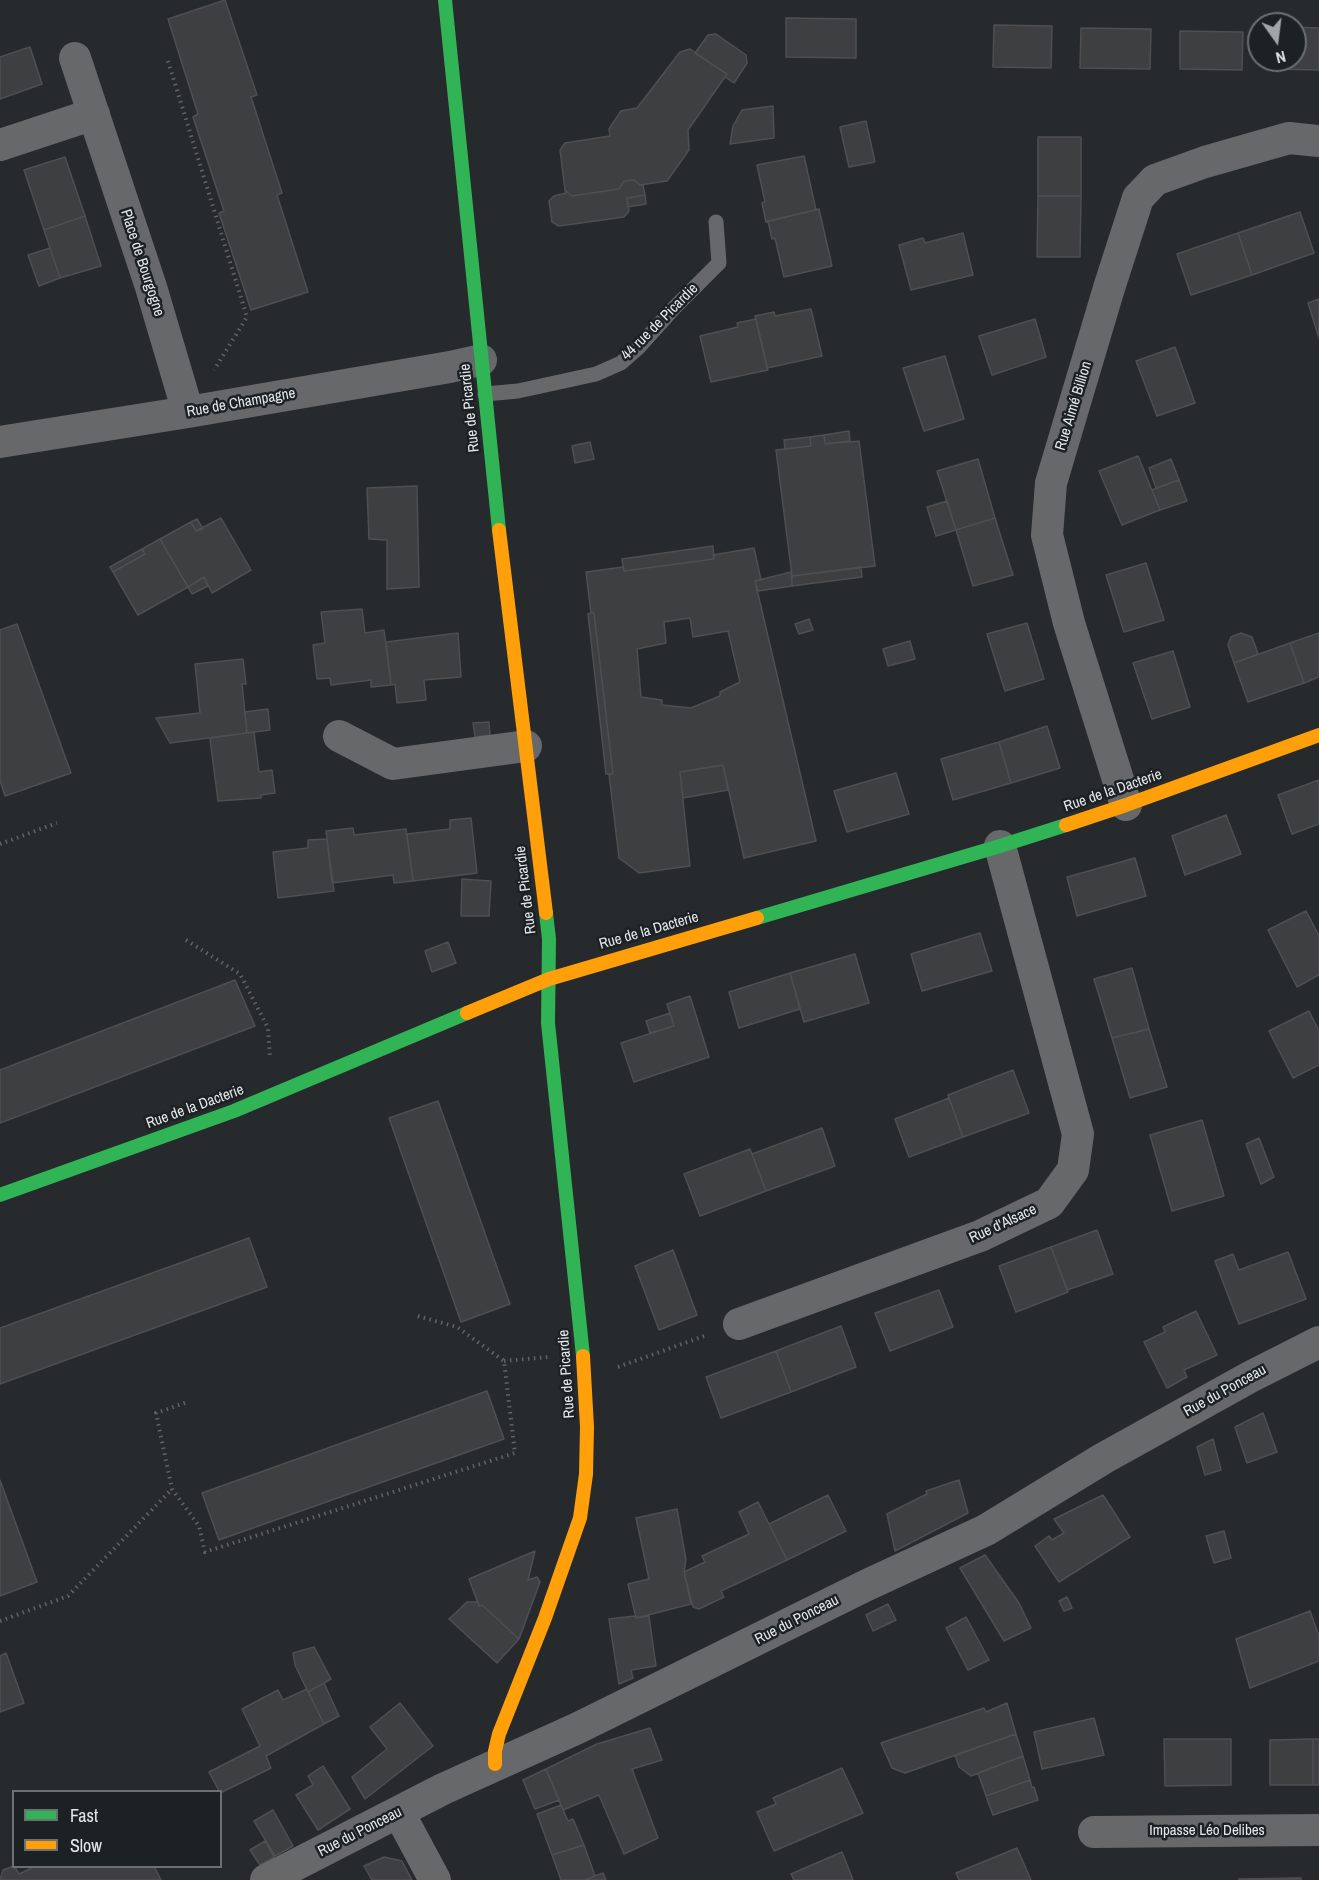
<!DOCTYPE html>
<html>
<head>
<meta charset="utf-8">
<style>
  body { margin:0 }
  #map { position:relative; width:1319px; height:1880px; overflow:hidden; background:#272a2c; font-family:"Archivo Narrow",sans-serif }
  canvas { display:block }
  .legend { position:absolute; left:12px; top:1790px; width:210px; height:78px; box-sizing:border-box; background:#1c2124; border:2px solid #6c7073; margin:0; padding:8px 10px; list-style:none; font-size:18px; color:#e4e7e9 }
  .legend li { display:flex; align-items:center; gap:12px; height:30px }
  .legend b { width:30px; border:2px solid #6c7073 }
  .north { position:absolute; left:1247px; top:12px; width:60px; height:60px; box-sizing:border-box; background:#1c2124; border:2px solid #6c7073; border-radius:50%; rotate:166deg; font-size:16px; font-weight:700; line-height:24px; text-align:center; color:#e4e7e9 }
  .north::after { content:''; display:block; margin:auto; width:21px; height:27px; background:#a2a5a7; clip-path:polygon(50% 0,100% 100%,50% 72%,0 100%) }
</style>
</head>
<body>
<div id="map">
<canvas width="1319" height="1880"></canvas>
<ul class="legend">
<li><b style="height:8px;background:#30b455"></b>Fast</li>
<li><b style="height:8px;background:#ff9f0a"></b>Slow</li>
</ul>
<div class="north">N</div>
</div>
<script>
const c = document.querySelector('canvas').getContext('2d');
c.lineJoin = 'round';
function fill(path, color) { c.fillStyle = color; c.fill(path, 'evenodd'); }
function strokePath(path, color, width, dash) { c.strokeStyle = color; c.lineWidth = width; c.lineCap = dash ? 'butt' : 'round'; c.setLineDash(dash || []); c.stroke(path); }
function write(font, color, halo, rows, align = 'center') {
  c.font = font + ' "Archivo Narrow",sans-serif'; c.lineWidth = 5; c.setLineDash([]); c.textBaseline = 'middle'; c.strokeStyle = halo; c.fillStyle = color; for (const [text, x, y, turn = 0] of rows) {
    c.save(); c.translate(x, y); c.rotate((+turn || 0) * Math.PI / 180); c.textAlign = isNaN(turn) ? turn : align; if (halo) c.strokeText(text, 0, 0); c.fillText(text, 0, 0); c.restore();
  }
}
const building = new Path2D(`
  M225 0 257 95 251 97 282 193 277 195 308 292 251 310 219 213 224 211 193 117 198 114 168 19Z
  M786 18 856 19V58L786 57Z
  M994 25 1052 26 1051 68 993 67Z
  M1295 27 1319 28V70L1276 69V60H1295Z
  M1081 28 1151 29 1150 69 1080 68Z
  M1180 31 1243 32 1242 70 1180 69Z
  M716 34 746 55 747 63 734 83 725 77 727 74 695 53 708 35Z
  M30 47 42 84 0 99V57Z
  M690 49 727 74 688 130 689 150 667 181 640 185 634 180 624 181 619 189 572 196 565 190 560 150 565 143 610 136 609 129 621 111 637 108 680 52Z
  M773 106 774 138 730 144 733 126 742 110Z
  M866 121 875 162 849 167 840 127Z
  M1038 137H1081V196H1038Z
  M804 156 816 210 766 222 762 203 765 202 757 165Z
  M65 157 85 216 44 230 24 170Z
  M634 180 640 185H643L645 195 627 198 629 211 624 217 559 226 552 222 549 201 554 196 566 193 565 190 572 196 619 189 624 181Z
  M645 195 646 204 628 207 627 198Z
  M1038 196H1081L1080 257H1037Z
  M819 209 832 266 784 277 775 238 772 239 768 221Z
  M1300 212 1314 253 1252 275 1238 233Z
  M85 216 101 266 60 278 44 230Z
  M963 233 973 275 911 290 899 245 923 238 925 243Z
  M1238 233 1252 275 1191 295 1177 254Z
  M50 248 60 278 39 286 28 255Z
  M1319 299V338L1308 303Z
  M811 309 822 356 767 368 755 316 774 312 775 316Z
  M756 319 768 370 711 382 700 336 738 327 737 323Z
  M1035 319 1046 357 992 375 979 336Z
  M1175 347 1195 403 1157 416 1136 361Z
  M945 356 964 419 924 431 903 368Z
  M849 431 850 441 825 444 824 435Z
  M824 435 825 444 859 441 875 566 792 576 776 450 811 446 810 437Z
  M810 437 811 446 785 449 784 440Z
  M590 442 594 459 575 463 572 446Z
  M1138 456 1160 510 1122 525 1099 471Z
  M978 459 995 518 956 530 937 471Z
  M1171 459 1179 480 1156 488 1149 468Z
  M1179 480 1187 501 1160 510 1152 490Z
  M417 486 419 587 387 589V540L369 539 367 488Z
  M947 501 956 530 936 536 927 507Z
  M221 518 251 570 212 593 204 577 188 587 160 539 191 522 196 531Z
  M995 518 1013 575 973 586 956 530Z
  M197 519 203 529 196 531 191 522Z
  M160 539 188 587 138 615 113 572 145 554 142 549Z
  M713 546 714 559 624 571 622 559Z
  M754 548 761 580 755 581 816 841 744 858 723 765 680 772 690 866 639 873 619 858 609 774H613L594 613H591L586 572 623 567 624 571 714 559 713 555ZM690 618 693 637 728 631 740 682 720 692V696L691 708 662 705V700L641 697 637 649 666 643 664 622Z
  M142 549 145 554 113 572 110 567Z
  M1146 563 1164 620 1124 632 1106 575Z
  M861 567 862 577 792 586V576Z
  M791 572 792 586 758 591 755 581Z
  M204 577 208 586 192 594 188 587Z
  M362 609 365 633 384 630 391 685 371 687V680L331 685 330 678 317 679 313 645 325 643 321 612Z
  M591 613H594L613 774H606L588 614Z
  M809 619 813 630 799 634 795 624Z
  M1027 623 1044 679 1005 691 987 634Z
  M17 624 71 773 5 796 0 780V630Z
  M458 633 461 677 424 680 426 700 397 703 395 684 391 685 386 642Z
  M1241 633 1252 637 1258 654 1234 663 1228 645 1231 637Z
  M1319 633V677L1304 683 1290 643Z
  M910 641 915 659 888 666 883 649Z
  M1290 643 1304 683 1248 702 1234 663Z
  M1173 651 1190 707 1152 719 1133 663Z
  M243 659 246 684H242L247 733 170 743 156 718 200 713 195 664Z
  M268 709 270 730 247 733 245 712Z
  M489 722 490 735 475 737 473 723Z
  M1047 726 1060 768 1011 783 999 742Z
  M254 732 259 772 272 770 275 793 261 795V798L218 801 210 738Z
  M999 742 1011 783 953 800 941 759Z
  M723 765 728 790 683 798 680 772Z
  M896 773 909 814 847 832 834 791Z
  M1319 780V824L1292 834 1278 795Z
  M1226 815 1241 854 1185 875 1172 836Z
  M471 818 477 873 413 881 407 834 450 829V820Z
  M353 828 354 835 406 829 413 881 394 883 393 875 332 883 326 831Z
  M327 839 334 891 278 898 273 852 308 848V840Z
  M1135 858 1146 896 1077 916 1067 877Z
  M462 879 491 881 489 916H461Z
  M1306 911 1319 936V975L1297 987 1268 930Z
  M980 933 992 971 922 991 911 954Z
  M448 942 456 963 432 972 425 951Z
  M855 954 869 1003 804 1022 790 973Z
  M1132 968 1149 1029 1112 1038 1094 979Z
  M790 973 800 1009 739 1028 729 992Z
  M235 980 255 1026 0 1123V1070Z
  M690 996 709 1057 634 1082 621 1043 674 1026 667 1004Z
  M1309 1011 1319 1031V1065L1293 1078 1269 1031Z
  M670 1013 674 1026 650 1033 646 1021Z
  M1149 1029 1167 1087 1130 1098 1112 1038Z
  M1013 1070 1029 1113 963 1137 948 1095Z
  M949 1098 963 1137 909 1157 895 1119Z
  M438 1101 510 1304 461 1322 389 1118Z
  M1202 1120 1224 1196 1172 1211 1150 1135Z
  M822 1128 835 1166 766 1191 752 1154Z
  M1259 1138 1274 1177 1261 1184 1246 1144Z
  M750 1149 766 1191 700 1216 684 1174Z
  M1097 1230 1113 1274 1067 1290 1051 1247Z
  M249 1238 267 1287 0 1384V1328Z
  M1051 1247 1068 1292 1016 1312 999 1266Z
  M673 1250 697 1315 659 1330 635 1266Z
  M1288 1252 1306 1299 1239 1324 1215 1261 1233 1254 1239 1270Z
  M939 1290 953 1327 890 1351 875 1313Z
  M1196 1311 1217 1355 1184 1370 1187 1377 1167 1388 1144 1342 1165 1332 1163 1327Z
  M841 1326 856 1367 791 1392 776 1351Z
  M776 1351 791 1392 721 1418 706 1377Z
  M487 1391 504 1439 219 1540 202 1493Z
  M1263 1413 1277 1452 1247 1463 1235 1427Z
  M1213 1439 1221 1470 1205 1475 1197 1447Z
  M0 1480 37 1582 0 1596Z
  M959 1480 968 1513 895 1551 887 1514 927 1494 926 1491Z
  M828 1495 846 1531 787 1560 769 1524Z
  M1103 1495 1130 1537 1059 1582 1035 1546 1049 1536 1052 1540 1064 1533 1054 1519Z
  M758 1502 787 1560 721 1591 724 1597 699 1609 693 1607 684 1572 705 1562 702 1556 749 1534 739 1512Z
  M677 1509 686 1560 684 1572 691 1604 636 1618 628 1584 649 1579 636 1518Z
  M1224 1531 1231 1558 1214 1563 1206 1536Z
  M535 1551 528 1580 537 1577 540 1582 519 1639 482 1605 479 1606 469 1579Z
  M985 1555 1019 1603 1031 1628 1004 1641 960 1568Z
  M1067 1597 1072 1608 1064 1611 1059 1601Z
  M467 1602H478L479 1606 482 1605 519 1639 497 1663 449 1619Z
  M888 1604 896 1620 873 1631 866 1615Z
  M1310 1611 1319 1636V1661L1250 1688 1236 1639Z
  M635 1616 636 1618 649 1616 656 1666 631 1670 633 1678 619 1684 609 1619Z
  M966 1617 989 1660 968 1670 946 1628Z
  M314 1647 331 1679 308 1692 295 1665 293 1653Z
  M6 1653 24 1703 0 1712V1656Z
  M324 1683 339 1716 324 1724 308 1692Z
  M307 1689 324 1724 266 1756 271 1768 220 1793 209 1772 260 1746 242 1709 278 1690 283 1700Z
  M400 1703 433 1746 365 1799 352 1777 387 1749 370 1727Z
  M1007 1703 1016 1734 905 1773 892 1768 881 1743 984 1708 986 1712Z
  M1094 1718 1104 1755 1042 1769 1034 1732Z
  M650 1728 662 1760 632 1769 658 1838 624 1854 599 1795 563 1810 546 1769 597 1744Z
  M1016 1734 1023 1756 971 1776 959 1767 955 1755Z
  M1164 1739H1231V1785L1165 1786Z
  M1313 1739V1785H1270V1740Z
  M1313 1739H1319V1785H1313Z
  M1023 1756 1030 1780 986 1796 978 1773Z
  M323 1766 350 1809 318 1830 296 1795 313 1785 308 1776Z
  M842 1768 863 1813 774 1851 757 1812 776 1804 773 1798Z
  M546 1769 559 1800 535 1809 523 1780Z
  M1030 1780 1032 1788 1034 1787 1038 1800 993 1815 986 1796Z
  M561 1805 568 1821 573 1819 584 1845 552 1855 537 1814Z
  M273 1810 293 1846 275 1856 254 1821Z
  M265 1841 274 1857 260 1865 250 1850Z
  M584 1845 595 1876 585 1880H561L552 1855Z
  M1017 1848 1031 1880H959L956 1873Z
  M842 1852 853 1880H794L791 1874Z
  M384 1857 402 1861 412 1880H372L364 1866Z
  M14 1866 19 1874 36 1866H154L161 1880H0L3 1870Z
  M603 1873 606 1880H585L595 1876Z
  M1301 1878V1880H1239V1879Z`);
fill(building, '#3d3f41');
strokePath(building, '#4d4f51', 1.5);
strokePath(new Path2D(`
  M168 61 247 317 214 370
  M0 844 57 823
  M186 940 240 974 268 1028 270 1058
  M504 1361 548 1357
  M618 1367 707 1335
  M185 1403 156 1413 172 1489 199 1526 205 1552 515 1453 504 1361 457 1327 414 1315
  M0 1621 68 1596 172 1489`), '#626363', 4, [1.5, 4.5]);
strokePath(new Path2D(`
  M485 394 518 391 596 374 621 363 638 348 674 308 719 263 716 222`), '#676869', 15);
strokePath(new Path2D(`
  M75 58 151 287 188 412
  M0 145 94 114
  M0 442 188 412 450 367 481 360
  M339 736 393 764 526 746
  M1126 805 1069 623 1047 535 1051 483 1109 288 1138 198 1155 180 1205 162 1289 138 1319 141
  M739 1324 980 1236 1049 1203 1073 1170 1078 1134 1000 846
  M399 1813 435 1880
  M1094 1832 1319 1830
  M266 1880 443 1789 578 1728 867 1585 986 1530 1104 1458 1250 1377 1319 1342`), '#676869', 32);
strokePath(new Path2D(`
  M445 0 499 530
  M546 913 549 939 548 1023 583 1356
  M757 918 1000 846 1066 825
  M0 1195 234 1111 467 1013`), '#30b455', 14);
strokePath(new Path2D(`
  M499 530 546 913
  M1066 825 1126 805 1319 735
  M467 1013 549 979 757 918
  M495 1764V1751L499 1734 545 1618 580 1518 586 1474 587 1427 583 1356`), '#ff9f0a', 14);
write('15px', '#e4e7e9', '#1c2124', [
  ["Place de Bourgogne",142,263,72],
  ["44 rue de Picardie",660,322,-45],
  ["Rue de Champagne",241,403,-10],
  ["Rue Aimé Billion",1074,406,-73],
  ["Rue de Picardie",470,408,-96],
  ["Rue de la Dacterie",1113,791,-19],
  ["Rue de Picardie",526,890,-97],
  ["Rue de la Dacterie",649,931,-16],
  ["Rue de la Dacterie",195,1107,-20],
  ["Rue d'Alsace",1003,1224,-25],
  ["Rue de Picardie",567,1374,-94],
  ["Rue du Ponceau",1225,1391,-29],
  ["Rue du Ponceau",797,1620,-27],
  ["Impasse Léo Delibes",1207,1831],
  ["Rue du Ponceau",360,1832,-27]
]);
</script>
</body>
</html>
